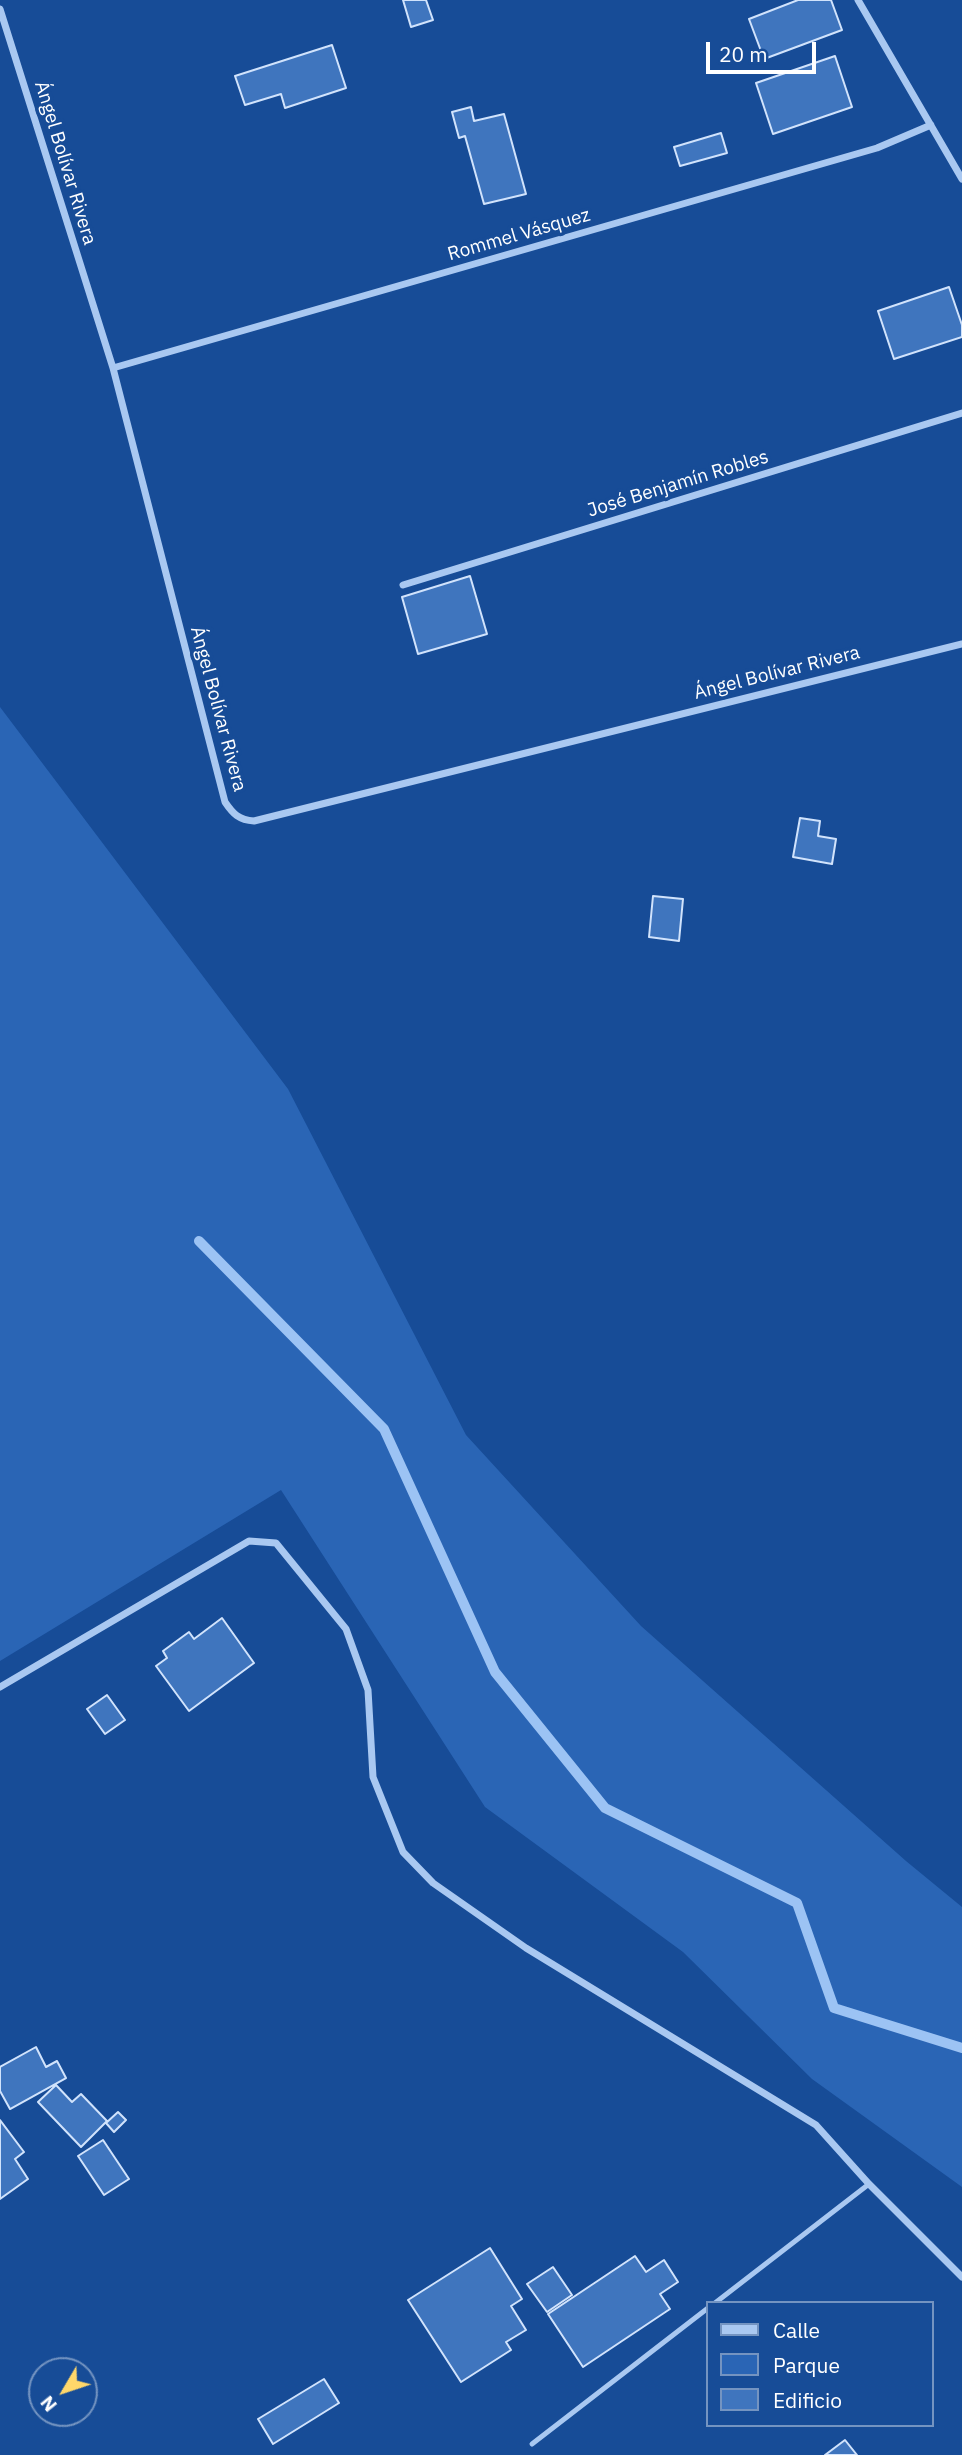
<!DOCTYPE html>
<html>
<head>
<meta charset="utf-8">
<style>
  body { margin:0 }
  #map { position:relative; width:962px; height:2455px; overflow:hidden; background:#174c97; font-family:"IBM Plex Sans",sans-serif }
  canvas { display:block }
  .legend { position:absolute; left:706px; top:2301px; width:228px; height:126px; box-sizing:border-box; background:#174c97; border:2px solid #7494c1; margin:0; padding:9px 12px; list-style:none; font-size:21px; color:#fff }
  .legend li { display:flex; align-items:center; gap:14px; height:35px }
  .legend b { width:35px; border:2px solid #7494c1 }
  .north { position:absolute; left:28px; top:2357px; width:70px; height:70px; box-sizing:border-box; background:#174c97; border:2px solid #7494c1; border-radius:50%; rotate:231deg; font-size:19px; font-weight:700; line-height:28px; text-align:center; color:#fff }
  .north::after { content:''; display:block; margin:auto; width:24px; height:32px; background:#ffd76a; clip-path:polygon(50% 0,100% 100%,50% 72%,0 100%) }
  .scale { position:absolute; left:706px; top:42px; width:110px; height:32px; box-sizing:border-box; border:4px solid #fff; border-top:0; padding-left:9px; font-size:21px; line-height:24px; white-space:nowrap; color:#fff; -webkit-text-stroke:5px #174c97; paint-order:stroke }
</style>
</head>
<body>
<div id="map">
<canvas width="962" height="2455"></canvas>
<ul class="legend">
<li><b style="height:9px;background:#a9c8f1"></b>Calle</li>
<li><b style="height:19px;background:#2a65b5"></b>Parque</li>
<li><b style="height:19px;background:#3f75be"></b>Edificio</li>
</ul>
<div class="north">N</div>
<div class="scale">20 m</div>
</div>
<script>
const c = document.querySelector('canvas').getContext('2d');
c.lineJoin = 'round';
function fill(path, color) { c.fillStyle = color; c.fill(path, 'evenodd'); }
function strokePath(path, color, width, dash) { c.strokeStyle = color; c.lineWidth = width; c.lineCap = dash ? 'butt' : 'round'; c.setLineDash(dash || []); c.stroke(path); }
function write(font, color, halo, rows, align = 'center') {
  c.font = font + ' "IBM Plex Sans",sans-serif'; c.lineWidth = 7; c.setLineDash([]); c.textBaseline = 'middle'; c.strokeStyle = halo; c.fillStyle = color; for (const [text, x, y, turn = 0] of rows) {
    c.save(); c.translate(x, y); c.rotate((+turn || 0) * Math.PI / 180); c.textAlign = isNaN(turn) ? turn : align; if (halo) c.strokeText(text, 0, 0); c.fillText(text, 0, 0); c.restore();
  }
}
fill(new Path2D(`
  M0 707 288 1089 466 1435 641 1626 906 1861 962 1907V2187L812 2079 683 1952 485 1807 281 1490 0 1661Z`), '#2a65b5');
strokePath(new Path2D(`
  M199 1241 384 1429 495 1672 605 1808 797 1903 834 2008 962 2048`), '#9cc3f4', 10);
const building = new Path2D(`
  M403 0H426L433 20 411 27Z
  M798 0H831L842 30 764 59 749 19Z
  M332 45 346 88 285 108 281 94 245 105 235 76Z
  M835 56 852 107 773 134 756 83Z
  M471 107 474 121 504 114 526 194 484 204 465 136 459 138 452 112Z
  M721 133 727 153 680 166 674 147Z
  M949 287 962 325V337L894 359 878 311Z
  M470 576 487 634 418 654 402 597Z
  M800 818 820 821 818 836 836 839 832 864 793 857Z
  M653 896 683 899 679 941 649 937Z
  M222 1618 254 1663 189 1711 156 1666 167 1658 163 1651 189 1632 194 1639Z
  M107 1695 125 1720 105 1734 87 1709Z
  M36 2047 46 2067 57 2061 66 2078 10 2109 0 2091V2067Z
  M56 2085 72 2102 81 2094 107 2121 81 2147 38 2102Z
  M118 2112 126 2120 114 2132 106 2123Z
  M0 2120 24 2152 15 2159 28 2179 0 2199Z
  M103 2140 129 2179 104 2195 78 2156Z
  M490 2248 522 2299 511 2306 526 2330 506 2342 511 2350 461 2382 408 2300Z
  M635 2256 646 2272 664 2260 678 2282 660 2294 670 2309 583 2367 548 2314Z
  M553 2267 572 2295 547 2312 527 2284Z
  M324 2379 339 2403 273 2444 258 2419Z
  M845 2440 857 2455H825Z`);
fill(building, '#3f75be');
strokePath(building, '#d1e3fc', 2);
strokePath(new Path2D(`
  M715 2303 869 2184
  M532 2444 708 2308`), '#a9c8f1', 5);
strokePath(new Path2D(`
  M858 0 962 179
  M0 9 113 368 225 802C233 814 239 820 254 821L962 644
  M113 368 877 148 931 125
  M403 585 962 413
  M0 1687 249 1541 276 1543 346 1629 368 1690 373 1777 403 1852 433 1883 526 1948 816 2125 869 2184 962 2277`), '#a9c8f1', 7);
write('19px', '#fff', '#174c97', [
  ["Ángel Bolívar Rivera",65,163,73],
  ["Rommel Vásquez",519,235,-16],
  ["José Benjamín Robles",678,484,-17],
  ["Ángel Bolívar Rivera",777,673,-14],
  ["Ángel Bolívar Rivera",218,709,75]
]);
</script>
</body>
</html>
